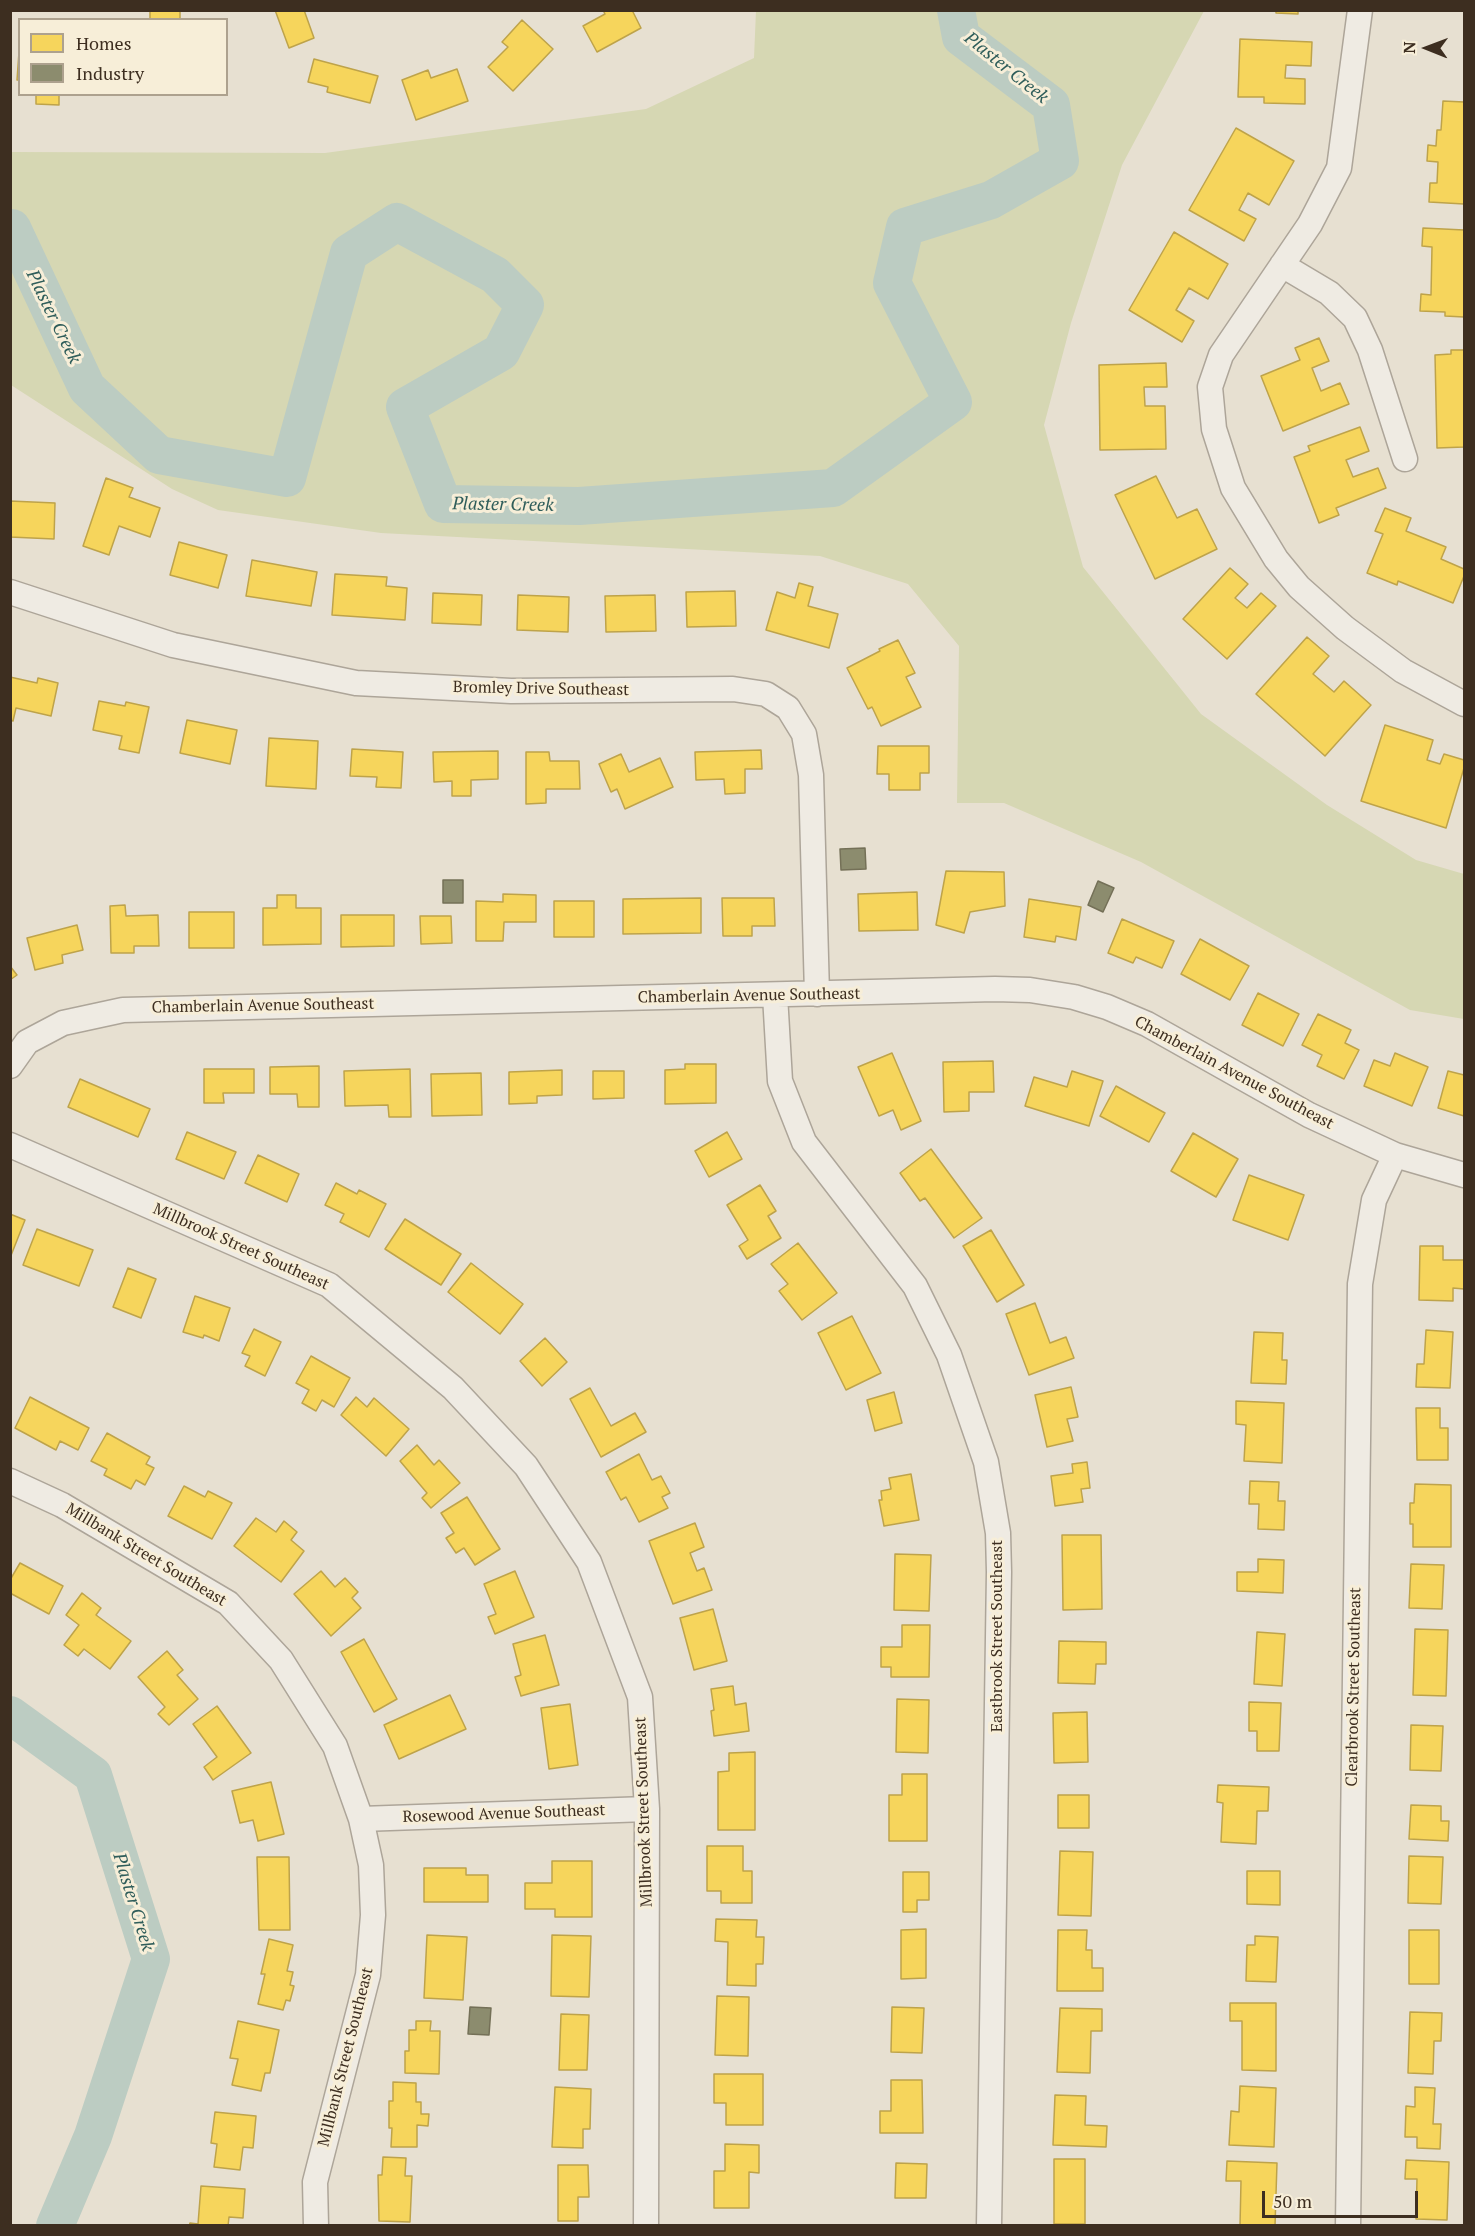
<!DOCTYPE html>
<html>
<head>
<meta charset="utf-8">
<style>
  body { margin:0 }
  #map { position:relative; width:1475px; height:2236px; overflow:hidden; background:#e7e0d1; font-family:"PT Serif",serif }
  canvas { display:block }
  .frame { position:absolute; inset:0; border:12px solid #3d2e20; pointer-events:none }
  .legend { position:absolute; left:18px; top:18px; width:210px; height:78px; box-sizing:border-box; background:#f7eed8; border:2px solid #ada18e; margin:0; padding:8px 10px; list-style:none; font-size:18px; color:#3d2e20 }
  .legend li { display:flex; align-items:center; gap:12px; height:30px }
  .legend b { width:30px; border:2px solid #ada18e }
  .north { position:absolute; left:1397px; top:18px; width:60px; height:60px; -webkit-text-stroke:4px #f7eed8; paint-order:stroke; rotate:271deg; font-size:16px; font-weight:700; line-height:24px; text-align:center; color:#3d2e20 }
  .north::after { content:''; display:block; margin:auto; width:21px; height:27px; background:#3d2e20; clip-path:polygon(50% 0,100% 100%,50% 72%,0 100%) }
  .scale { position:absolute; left:1262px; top:2191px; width:156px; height:27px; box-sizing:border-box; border:3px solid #3d2e20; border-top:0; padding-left:8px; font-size:18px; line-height:21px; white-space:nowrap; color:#3d2e20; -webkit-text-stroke:4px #f7eed8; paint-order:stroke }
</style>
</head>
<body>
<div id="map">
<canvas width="1475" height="2236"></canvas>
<div class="frame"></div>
<ul class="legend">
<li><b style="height:16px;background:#f6d55c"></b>Homes</li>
<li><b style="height:16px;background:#8c8c6e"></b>Industry</li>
</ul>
<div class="north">N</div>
<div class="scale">50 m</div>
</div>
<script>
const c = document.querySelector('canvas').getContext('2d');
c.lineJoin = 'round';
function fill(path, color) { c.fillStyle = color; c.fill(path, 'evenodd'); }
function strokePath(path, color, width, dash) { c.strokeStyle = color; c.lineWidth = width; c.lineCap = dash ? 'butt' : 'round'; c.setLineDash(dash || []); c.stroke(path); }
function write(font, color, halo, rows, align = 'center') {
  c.font = font + ' "PT Serif",serif'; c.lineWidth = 6; c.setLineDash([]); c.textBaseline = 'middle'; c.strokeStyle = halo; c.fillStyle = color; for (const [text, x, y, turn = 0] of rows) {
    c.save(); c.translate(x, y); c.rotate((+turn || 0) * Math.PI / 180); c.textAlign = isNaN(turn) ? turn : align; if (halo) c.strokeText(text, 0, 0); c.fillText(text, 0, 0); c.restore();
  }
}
fill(new Path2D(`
  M756 11H1204L1122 165 1071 323 1044 425 1083 567 1201 714 1327 805 1416 860 1464 874V1019L1410 1010 1141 862 1004 803H957L959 646 908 584 820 556 381 533 218 510 172 489 11 385V152L325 153 646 109 754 58Z`), '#d6d7b3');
const homes = new Path2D(`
  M150 10H180V20H150Z
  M275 10H304L314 38 289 48Z
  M603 10H632L641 28 597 52 583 26 605 14Z
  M1276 10H1298V14L1276 13Z
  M522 20 553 49 513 91 488 67 508 47 502 42Z
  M1240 39 1312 42 1311 66 1286 65 1285 78 1305 79V104L1264 103V97H1238Z
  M19 52H20V80H17Z
  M314 59 378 76 370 103 327 92 328 87 308 82Z
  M457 69 468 101 416 120 402 80 428 70 431 78Z
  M36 94H59V105L36 104Z
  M1443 101 1464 102V204L1429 202 1430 183H1437L1438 162 1427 161 1428 145 1436 146 1437 130H1441Z
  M1236 128 1294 161 1269 205 1248 193 1239 210 1256 219 1244 241 1189 210Z
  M1423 228 1464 230V317L1445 316V312L1420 311 1421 294 1431 295 1432 247 1422 246Z
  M1174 232 1228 264 1208 299 1189 288 1176 310 1194 321 1182 342 1129 310Z
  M1319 338 1329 361 1312 368 1321 391 1340 383 1349 404 1283 431 1261 376 1300 360 1295 348Z
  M1451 350H1464V447L1437 448 1435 355 1451 354Z
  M1166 363 1167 387H1144L1145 406H1165L1166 449 1100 450 1099 365Z
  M1360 427 1369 451 1346 460 1353 477 1378 468 1386 488 1336 508 1339 515 1319 523 1294 457 1310 451 1308 446Z
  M1156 476 1177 518 1197 509 1217 549 1155 579 1115 495Z
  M106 478 133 488 129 497 160 508 150 537 119 526 109 555 83 546Z
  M10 501 55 503 54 539 10 537Z
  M1385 508 1411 518 1406 531 1446 547 1441 559 1464 569V576L1453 603 1398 581 1397 585 1367 573 1383 534 1375 531Z
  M179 542 227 555 218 588 170 575Z
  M252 560 317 572 311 606 246 596Z
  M1230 568 1248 584 1235 598 1247 608 1261 593 1276 606 1227 659 1183 619Z
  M335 574 387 577 386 586 407 588 405 620 332 615Z
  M799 583 813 587 808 606 838 614 829 648 766 630 777 592 795 598Z
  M735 591 736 626 687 627 686 592Z
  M433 593 482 595 481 625 432 623Z
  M518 595 569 597 568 632 517 630Z
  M655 595 656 631 606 632 605 596Z
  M1307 637 1329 656 1313 674 1334 692 1344 681 1371 705 1325 756 1256 694Z
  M898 640 915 673 906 677 921 707 881 726 872 707 868 709 847 668 880 651 879 649Z
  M10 677 37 683 38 678 58 683 51 716 16 708 13 721 10 720Z
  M99 701 125 706 126 702 149 707 139 753 119 749 122 736 93 730Z
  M187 720 237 730 230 764 180 753Z
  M1385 725 1433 740 1427 760 1440 764 1444 754 1464 760V768L1446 828 1361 801Z
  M269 738 318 741 316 789 266 786Z
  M878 746H929V773H920V790H889V774H877Z
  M352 749 403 752 401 788 376 787 377 777 350 776Z
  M761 750 762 769H745V793L725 794 724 779 696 780 695 752Z
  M498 751V779L471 780V796H452V781L434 782 433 752Z
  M526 752H549L550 761H579L580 789H546V803L526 804Z
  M621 754 629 772 660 758 673 787 625 809 617 789 611 792 599 764Z
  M946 871 1004 872 1005 906 970 912 964 933 936 925Z
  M917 892 918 930 859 931 858 894Z
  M503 894 536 895V922H504L503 941H476V901L503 902Z
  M277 895H296V908H321V944L263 945V908H277Z
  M701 898V933L623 934V899Z
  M722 898H774L775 926H752V936H723Z
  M1029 899 1081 907 1076 940 1056 936 1055 942 1024 937Z
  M554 901H594V937H554Z
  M125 905 126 916 158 915 159 946H134V953H111L110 906Z
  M189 912H234V948H189Z
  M341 915H394V946L341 947Z
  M420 916H451L452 943 421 944Z
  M1122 919 1174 941 1162 968 1136 957 1133 963 1108 953Z
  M77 925 83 950 62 955 63 963 35 970 27 938Z
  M1200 939 1249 966 1230 1000 1181 974Z
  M10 966 17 975 10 980Z
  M1258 993 1299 1014 1283 1046 1242 1025Z
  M1318 1014 1351 1030 1345 1043 1359 1050 1344 1079 1317 1066 1322 1055 1302 1045Z
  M892 1053 921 1121 901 1130 893 1110 879 1116 858 1067Z
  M1395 1053 1428 1067 1412 1106 1364 1086 1374 1060 1390 1066Z
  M993 1061 994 1092H969V1111L944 1112 943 1062Z
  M685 1064H716V1103L665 1104V1070L685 1069Z
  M319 1066V1107H298L297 1094H270V1067Z
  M204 1069H254V1093H223L224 1103H204Z
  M410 1069 411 1117H389L388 1105 345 1106 344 1071Z
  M562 1070V1095L537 1096V1103L509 1104V1072Z
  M593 1071H624V1098L593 1099Z
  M1072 1071 1103 1081 1089 1126 1025 1106 1034 1077 1067 1087Z
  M1448 1071 1464 1075V1116L1438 1108Z
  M481 1073 482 1115 432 1116 431 1074Z
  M80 1079 150 1109 138 1137 68 1107Z
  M1116 1086 1165 1113 1149 1142 1100 1116Z
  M187 1132 236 1152 224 1179 176 1159Z
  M727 1132 742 1159 709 1177 695 1151Z
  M1193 1133 1238 1159 1216 1197 1171 1171Z
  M931 1149 982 1218 954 1238 925 1198 920 1201 900 1173Z
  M258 1155 299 1174 287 1202 245 1183Z
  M1249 1175 1304 1195 1288 1240 1233 1220Z
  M336 1183 357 1194 359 1190 386 1204 369 1237 340 1222 344 1214 325 1205Z
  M760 1185 776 1211 768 1216 781 1238 747 1259 739 1246 748 1240 727 1205Z
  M10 1214 25 1220 10 1258Z
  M405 1219 461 1254 441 1285 385 1249Z
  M37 1229 93 1250 79 1286 23 1265Z
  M991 1230 1024 1285 997 1302 963 1246Z
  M798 1243 837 1293 802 1320 779 1291 788 1284 771 1264Z
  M1420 1246H1443V1260H1464V1289L1453 1288V1301L1419 1300Z
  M471 1263 523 1304 500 1334 448 1292Z
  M128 1268 156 1279 141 1318 113 1307Z
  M195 1296 230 1308 219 1341 204 1335 203 1338 183 1332Z
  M1035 1303 1050 1343 1066 1337 1074 1358 1029 1375 1006 1314Z
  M852 1316 881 1373 846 1390 818 1333Z
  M254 1329 281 1342 265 1376 245 1366 250 1356 242 1353Z
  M1426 1330 1453 1332 1450 1388 1416 1387 1417 1364H1424Z
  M1254 1332 1283 1333 1282 1360H1287L1286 1384 1251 1383Z
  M545 1338 567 1362 542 1386 520 1361Z
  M311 1356 350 1378 334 1407 322 1400 316 1411 302 1403 309 1390 296 1383Z
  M1071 1387 1078 1417 1067 1419 1073 1441 1047 1447 1035 1395Z
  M590 1388 611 1426 635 1413 646 1432 601 1457 570 1399Z
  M894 1392 902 1423 875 1431 867 1400Z
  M30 1397 89 1428 78 1450 60 1441 56 1450 15 1428Z
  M356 1397 367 1407 374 1398 409 1429 386 1456 341 1415Z
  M1236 1401 1284 1403 1282 1463 1244 1461 1246 1425 1236 1424Z
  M1416 1408H1440V1428H1448V1460H1417Z
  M107 1433 150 1457 146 1464 154 1468 145 1485 136 1480 131 1489 104 1475 107 1469 91 1461Z
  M417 1445 434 1465 439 1460 460 1483 431 1508 422 1498 427 1493 400 1461Z
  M639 1454 652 1480 661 1476 670 1493 662 1497 668 1508 639 1522 626 1497 621 1500 606 1472Z
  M1087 1462 1090 1488 1081 1489 1083 1502 1055 1506 1051 1476 1073 1473 1072 1464Z
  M911 1474 919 1520 884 1526 879 1500H882L881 1491 891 1489 889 1478Z
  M1250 1481 1279 1482 1278 1501H1285L1284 1530 1258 1529 1259 1504H1249Z
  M1415 1484 1451 1485V1547H1413V1524H1410V1503H1414Z
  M184 1486 205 1497 208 1491 232 1503 212 1539 168 1516Z
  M467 1497 500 1549 475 1565 464 1548 456 1553 446 1538 454 1533 441 1513Z
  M256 1518 276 1532 284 1521 297 1532 291 1540 304 1551 281 1582 234 1546Z
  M695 1523 704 1547 690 1553 697 1571 704 1568 712 1590 673 1604 649 1541Z
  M1062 1535H1101L1102 1609 1063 1610Z
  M895 1554 931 1555 929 1611 894 1610Z
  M1258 1559 1284 1560 1283 1593 1237 1591V1572H1258Z
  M20 1563 63 1586 49 1614 10 1593V1580Z
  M1411 1564 1444 1565 1442 1609 1409 1608Z
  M321 1571 335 1587 345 1578 358 1592 352 1598 361 1608 331 1636 294 1594Z
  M515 1571 534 1617 495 1634 488 1617 496 1614 484 1584Z
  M82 1593 101 1608 96 1615 131 1641 110 1669 84 1649 78 1656 64 1645 79 1625 66 1615Z
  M713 1609 727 1661 694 1670 680 1618Z
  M902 1625H930L929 1677H891V1667H881V1647H902Z
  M1415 1629 1448 1630 1446 1696 1413 1695Z
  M1257 1632 1285 1634 1282 1686 1254 1684Z
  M545 1635 559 1685 521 1696 515 1677 521 1675 513 1644Z
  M364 1639 397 1699 374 1712 341 1652Z
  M1059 1641 1106 1642V1664H1096L1095 1684 1058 1683Z
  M167 1651 183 1670 177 1675 198 1699 169 1725 158 1714 165 1707 138 1677Z
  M733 1686 735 1705 746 1703 749 1731 714 1736 711 1711 714 1710 711 1689Z
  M450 1695 466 1729 399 1759 384 1725Z
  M897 1699 929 1700 928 1753 896 1752Z
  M1249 1702 1281 1703 1279 1751H1257V1731H1249Z
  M570 1704 578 1765 549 1769 541 1708Z
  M217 1706 251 1753 213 1780 204 1767 217 1757 193 1724Z
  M1087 1712 1088 1762 1054 1763 1053 1713Z
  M1411 1725 1443 1726 1441 1771 1410 1770Z
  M755 1752V1830H718V1772L729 1771V1753Z
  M902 1774H927V1841H889V1795H902Z
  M271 1782 284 1834 258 1841 253 1820 240 1823 232 1791Z
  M1218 1785 1269 1787 1268 1811H1257L1256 1844 1221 1842 1223 1803 1217 1802Z
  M1058 1795H1089V1828H1058Z
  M1411 1805 1441 1806V1821H1449L1448 1841 1409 1839Z
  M707 1846H743V1871H752V1903H721V1891H707Z
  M1060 1851 1093 1852 1091 1916 1058 1915Z
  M1409 1856 1443 1857 1441 1904 1408 1903Z
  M257 1857H289L290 1930H259Z
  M552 1861H592V1917H555V1909H525V1883H552Z
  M424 1868H466V1875H488V1902H424Z
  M1247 1871H1280V1905L1247 1904Z
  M903 1872H929V1900H917V1912H903Z
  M716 1919 757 1920 756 1937H764L763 1964H756V1986L727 1985 728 1942 715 1941Z
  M926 1929V1978L901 1979V1930Z
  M1058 1930H1087L1086 1950H1092V1968H1103V1991H1057Z
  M1409 1930H1439V1984H1409Z
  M427 1935 467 1937 463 2000 424 1998Z
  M552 1935 591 1936 589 1997 551 1996Z
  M1255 1936 1278 1937 1276 1982 1246 1981 1247 1945H1255Z
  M269 1939 293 1945 287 1971 293 1972 290 1985 294 1986 290 2001 286 2000 283 2010 258 2004 265 1974H261Z
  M717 1996 749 1997 748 2056 715 2055Z
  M1230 2003H1276V2071L1242 2070V2021H1230Z
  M892 2007 924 2008 922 2053 891 2052Z
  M1060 2008 1102 2009V2031H1091L1090 2073 1057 2072Z
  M1410 2012 1442 2013 1441 2041H1434L1433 2074 1408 2073Z
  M561 2014 589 2015 587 2070H559Z
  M238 2021 279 2030 270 2073H265L261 2091 232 2085 238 2059 230 2058Z
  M416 2021H431L430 2031H440L439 2074 405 2073V2051H409V2030H416Z
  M714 2074H763V2125H726V2103H714Z
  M891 2080H922L923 2133H880V2111H891Z
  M393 2082 416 2083V2102H421V2114H429L428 2126 417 2125V2147H391L392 2128H389V2101H393Z
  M1240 2086 1276 2088 1274 2147 1229 2145 1231 2111 1239 2112Z
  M555 2087 591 2089 590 2129H583V2148L552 2147Z
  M1415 2087 1435 2088 1433 2124H1441L1440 2149 1417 2148V2137H1405L1406 2106 1415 2107Z
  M1055 2095 1086 2096 1085 2125 1107 2126 1106 2147 1053 2145Z
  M215 2112 256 2116 253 2148 243 2147 240 2170 214 2167 217 2144 211 2143Z
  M725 2144 759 2145V2173L749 2172V2208H714V2171H725Z
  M383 2157 406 2158 405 2176H412L410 2222 379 2221 378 2175H382Z
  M1054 2159H1085V2224H1054Z
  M1406 2160 1449 2162 1447 2220 1416 2219 1417 2179H1405Z
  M1227 2161 1277 2163 1275 2226H1240L1241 2181H1226Z
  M896 2163 927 2164 926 2198H895Z
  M558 2165H588L589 2197H578V2221H558Z
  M201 2186 245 2189 243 2218 229 2217 228 2226H189L190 2223 198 2224Z`);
fill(homes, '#f6d55c');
strokePath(homes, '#bea34a', 1.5);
const industry = new Path2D(`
  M865 848 866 869 841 870 840 849Z
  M443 880H463V903H443Z
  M1098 881 1114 888 1103 912 1088 905Z
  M470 2007 491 2008 489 2035 468 2034Z`);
fill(industry, '#8c8c6e');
strokePath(industry, '#747057', 1.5);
strokePath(new Path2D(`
  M10 228H12L87 388 159 455 287 478 349 253 397 222 495 275 525 305 501 352 405 407 443 504 579 506 833 488 953 402 892 283 905 227 991 200 1060 161 1051 105 961 37 956 10
  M10 1715 93 1775 151 1959 93 2136 55 2226`), '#bcccc2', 38);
const minor = new Path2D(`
  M1360 10 1339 168 1310 224 1221 355 1210 387 1214 429 1233 488 1276 559 1299 587 1345 628 1403 671 1464 704
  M1282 265 1329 293 1355 318 1370 350 1405 459
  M10 592 173 645 356 683 511 691 733 689 766 694 788 708 804 734 811 775 817 994
  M775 995 780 1081 804 1142 915 1286 949 1355 986 1462 998 1533 999 1572 989 2226
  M10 1066 27 1042 63 1023 123 1010 995 989 1030 990 1074 997 1107 1007 1147 1024 1309 1115 1395 1155 1464 1175
  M10 1145 329 1285 453 1388 526 1466 589 1562 640 1697 647 1809 646 2226
  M10 1481 62 1505 228 1603 281 1660 335 1746 361 1819 371 1865 373 1915 368 1975 315 2182 316 2226
  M361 1819 647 1809
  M1348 2226 1360 1284 1374 1200 1395 1155`);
strokePath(minor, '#ada599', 27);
strokePath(minor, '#efebe3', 24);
write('16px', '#3d2e20', '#f7eed8', [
  ["Bromley Drive Southeast",541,689,1],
  ["Chamberlain Avenue Southeast",749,996,-1],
  ["Chamberlain Avenue Southeast",263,1006,-1],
  ["Chamberlain Avenue Southeast",1234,1073,28],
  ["Millbrook Street Southeast",241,1247,24],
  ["Millbank Street Southeast",146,1555,31],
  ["Eastbrook Street Southeast",997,1636,-90],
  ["Clearbrook Street Southeast",1354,1687,-89],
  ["Millbrook Street Southeast",644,1812,-92],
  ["Rosewood Avenue Southeast",504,1814,-2],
  ["Millbank Street Southeast",346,2057,-76]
]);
write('italic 18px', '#2f5d5a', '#f7eed8', [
  ["Plaster Creek",1006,68,39],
  ["Plaster Creek",53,317,64],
  ["Plaster Creek",503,505,1],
  ["Plaster Creek",133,1902,73]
]);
</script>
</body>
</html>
